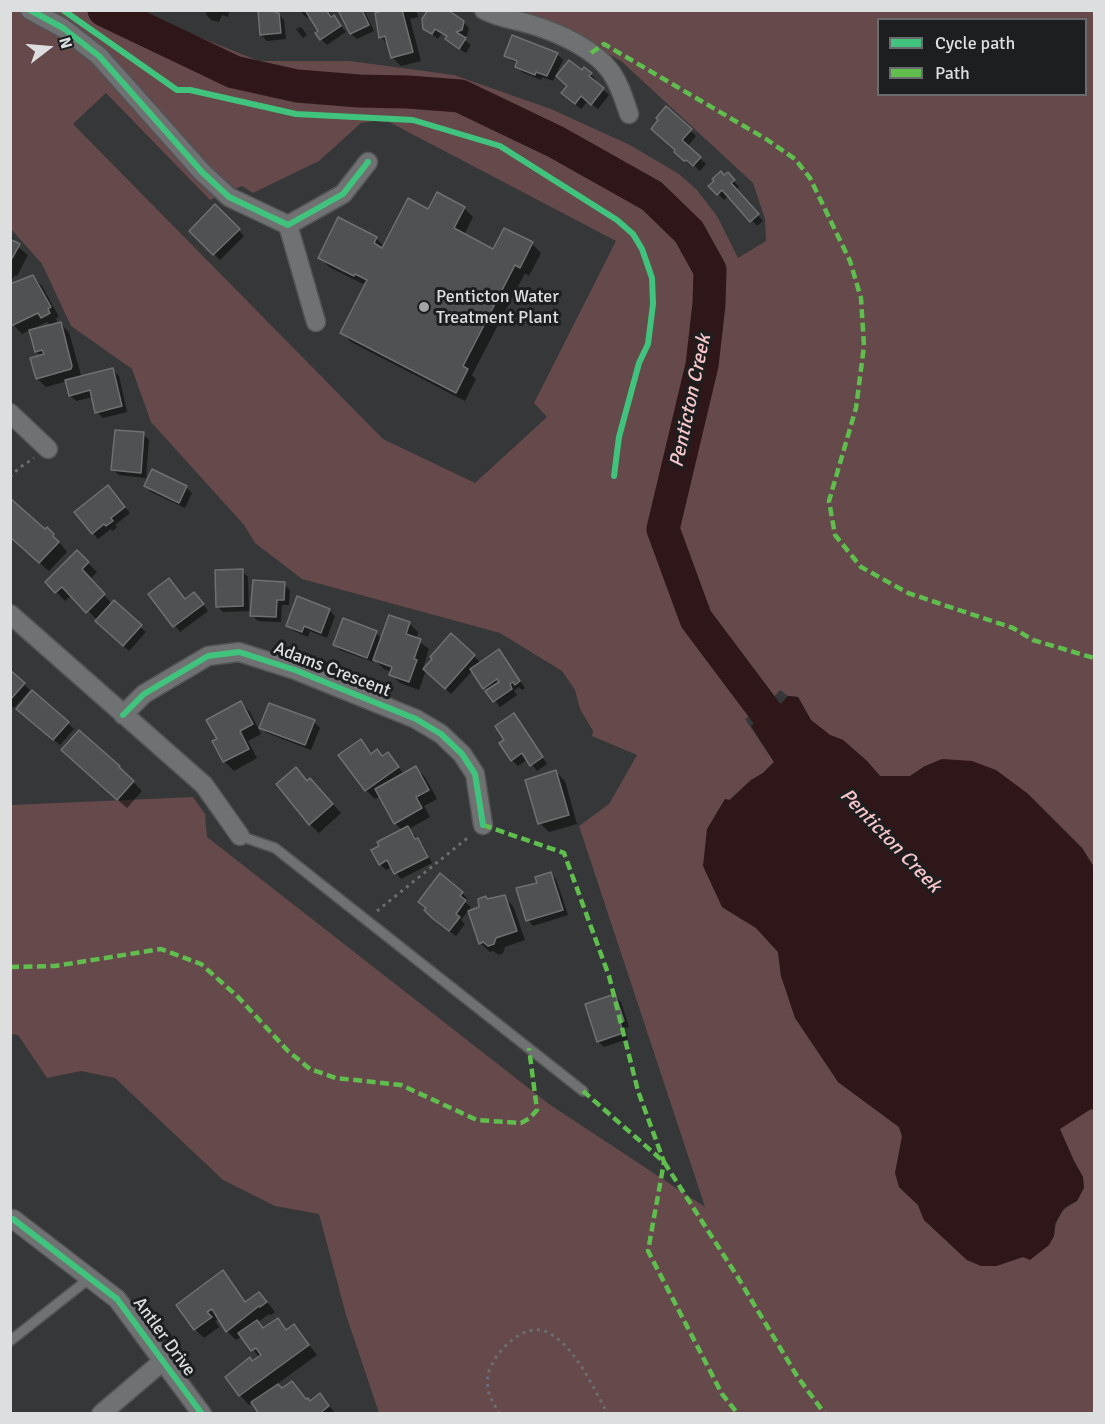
<!DOCTYPE html>
<html>
<head>
<meta charset="utf-8">
<style>
  body { margin:0 }
  #map { position:relative; width:1105px; height:1424px; overflow:hidden; background:#353738; font-family:Signika,sans-serif }
  canvas { display:block }
  .frame { position:absolute; inset:0; border:12px solid #dcdedf; pointer-events:none }
  .legend { position:absolute; left:877px; top:18px; width:210px; height:78px; box-sizing:border-box; background:#1d1e1f; border:2px solid #696b6c; margin:0; padding:8px 10px; list-style:none; font-size:18px; color:#dcdedf }
  .legend li { display:flex; align-items:center; gap:12px; height:30px }
  .legend b { width:30px; border:2px solid #696b6c }
  .north { position:absolute; left:18px; top:18px; width:60px; height:60px; -webkit-text-stroke:4px #1d1e1f; paint-order:stroke; rotate:74deg; font-size:16px; font-weight:700; line-height:24px; text-align:center; color:#dcdedf }
  .north::after { content:''; display:block; margin:auto; width:21px; height:27px; background:#dcdedf; clip-path:polygon(50% 0,100% 100%,50% 72%,0 100%) }
</style>
</head>
<body>
<div id="map">
<canvas width="1105" height="1424"></canvas>
<div class="frame"></div>
<ul class="legend">
<li><b style="height:8px;background:#40c37c"></b>Cycle path</li>
<li><b style="height:8px;background:#5fbe4e"></b>Path</li>
</ul>
<div class="north">N</div>
</div>
<script>
const c = document.querySelector('canvas').getContext('2d');
c.lineJoin = 'round';
function fill(path, color) { c.fillStyle = color; c.fill(path, 'evenodd'); }
function strokePath(path, color, width, dash) { c.strokeStyle = color; c.lineWidth = width; c.lineCap = dash ? 'butt' : 'round'; c.setLineDash(dash || []); c.stroke(path); }
function write(font, color, halo, rows, align = 'center') {
  c.font = font + ' Signika,sans-serif'; c.lineWidth = 6; c.setLineDash([]); c.textBaseline = 'middle'; c.strokeStyle = halo; c.fillStyle = color; for (const [text, x, y, turn = 0] of rows) {
    c.save(); c.translate(x, y); c.rotate((+turn || 0) * Math.PI / 180); c.textAlign = isNaN(turn) ? turn : align; if (halo) c.strokeText(text, 0, 0); c.fillText(text, 0, 0); c.restore();
  }
}
fill(new Path2D(`
  M11 11H134L259 61H350L454 75 551 109 630 145 679 174 697 190 717 216 738 258 766 241 765 219 753 183 621 61 596 47 510 11H1094V867L1082 848 1027 793 925 766 910 776H880L867 761 843 740 830 735 811 720 798 697 788 696 780 690 763 709 745 719 774 762 763 773 751 780 729 800 722 907 756 928 778 952 781 976 838 1082 899 1127 902 1136 899 1187 918 1205 924 1220 967 1260 996 1266 1023 1257 1054 1236C1056 1218 1060 1210 1077 1201L1083 1177 1074 1161 1059 1128 1091 1109 1094 1110V1413H379L346 1315 319 1214 275 1206 223 1180 115 1078 81 1071 47 1078 18 1035 11 1034V805L193 797 205 814 207 837 549 1104 705 1207 579 826 609 804 637 755 592 736 593 731 580 709 575 690 562 671 500 633 302 579 255 543 244 525 151 422 132 369 71 326 42 264 11 229ZM878 20H1086V94H878ZM106 93 210 200 242 186 253 193 319 161 361 123 374 121 389 122 616 241 534 403 547 417 475 483 383 439 73 124Z`), '#65494b');
fill(new Path2D(`
  M788 696 798 697 811 720 830 735 843 740 867 761 880 776H910L925 766 942 759 972 761 996 770 1027 793 1082 848 1094 867V1110L1091 1109 1060 1129 1074 1161 1083 1177 1084 1188 1077 1201 1064 1208 1055 1224 1054 1236 1049 1245 1030 1260 1023 1257 996 1266H981L967 1260 924 1220 918 1205 899 1187 895 1173 902 1136 899 1127 838 1082 795 1018 781 976 778 952 756 928 722 907 703 866 707 829 725 799 730 800 751 780 763 773 774 762 751 726 776 709Z`), '#2f1719');
fill(new Path2D(`
  M207 10H230L228 17 222 15 219 22 211 20 206 14Z
  M259 10H279L280 16 284 20 286 39 267 41 261 35Z
  M299 10H328L346 32 327 45 321 39 320 31 309 17 307 18Z
  M340 10H364L374 31 357 39 351 34Z
  M380 10H416L418 17 410 19 421 61 401 66 392 57 389 46 381 37Z
  M463 22 469 28 467 36 462 38 471 45 466 53 453 45 447 39 448 37 442 33 438 39 425 28Z
  M301 27 307 35 303 38 296 29Z
  M557 54 563 60 553 81 542 77 541 80 522 72 517 67 518 63 512 61 506 55Z
  M582 72 591 74 596 80 595 82 609 95 598 109 588 101 581 109 569 99Z
  M667 108 696 136 687 147 706 164 700 171 693 164 691 166 676 152Z
  M728 174 739 187 736 190 763 221 757 226 729 195 724 200 710 186Z
  M215 206 244 236 220 260 191 231Z
  M464 208 473 217 464 235 494 251 532 244 541 253 529 276 525 273 472 375 476 379 465 401 351 342 342 333 367 283 365 282 363 284 329 267 320 257 376 238 384 247 429 211Z
  M10 236 14 239 12 242 28 255 17 276 15 275 10 282Z
  M33 277 42 286 59 317 56 318 58 324 60 323 69 332 81 375 80 378 113 370 119 376 127 412 103 418 97 412 93 397 76 401 70 395 67 381 46 387 37 378 42 357 36 351 30 330 22 334 10 321V286ZM47 322 51 326 33 331 32 329Z
  M143 434 149 440 146 478 119 475 113 470Z
  M146 486 186 487 192 493 185 508 151 492Z
  M113 493 130 513 115 525 117 527 113 531 111 529 98 539 93 533Z
  M45 531 53 535 67 552 49 571 10 536Z
  M77 552 97 572 90 579 112 604 146 632 129 651 72 595 65 601 47 582Z
  M242 571 248 577 249 611 223 612 217 606Z
  M284 584 290 590 289 605H282L281 622 258 621 252 615Z
  M151 594 186 600 200 599 208 611 180 632Z
  M329 610 335 616 327 638 310 631 308 637 294 631 288 626Z
  M409 623 418 632 416 639 429 649 423 668 425 670 451 635 481 663 499 651 525 688 522 690 519 687 514 691 517 695 500 707 473 670 451 694 426 670 419 690 400 683 391 674 392 672 384 669 374 659 373 662 340 650 335 644 376 633 382 639Z
  M10 672 30 690 14 708 10 704Z
  M32 692 74 729 60 745 24 714Z
  M241 703 250 712 261 734 248 741 257 758 234 771 225 762 214 742 219 739Z
  M514 715 547 764 537 771 528 759 518 766 512 760 506 741Z
  M314 722 320 728 311 750 267 733 261 727Z
  M361 741 373 754 377 751 383 757 387 754 404 774 415 768 425 777 437 799 424 806 430 817 409 829 423 845 432 863 401 879 392 867 386 870 380 864 403 831 395 823 380 796 375 799 366 790Z
  M72 759 119 767 142 791 127 808Z
  M296 769 308 782 319 789 341 813 319 833 310 824Z
  M556 772 565 781 577 824 549 832 540 823Z
  M550 873 556 879 568 915 533 926 528 920 539 884Z
  M462 893 468 899 465 902 471 907 461 920 465 924 456 936 440 924Z
  M504 897 513 906 525 940 505 947 503 953 499 955 493 951 490 952 480 943 481 908 488 901Z
  M615 996 621 1002 629 1027 625 1028 628 1039 604 1047 598 1041Z
  M222 1272 247 1303 259 1294 268 1303 275 1312 271 1315 269 1314 258 1322 265 1329 278 1320 288 1331 294 1326 317 1355 277 1384 282 1390 292 1382 310 1402 320 1395 336 1414H262L253 1402 249 1405 240 1395 227 1377 260 1358 242 1336 236 1340 227 1331 219 1319 215 1321 219 1327 204 1338 195 1329Z`), '#0007');
strokePath(new Path2D(`
  M104 10 234 72 297 86 359 91 408 92 460 96 556 142 652 196 689 232 710 270 709 304 702 365 663 529 696 619 768 715 799 747`), '#2f1719', 33);
const building = new Path2D(`
  M258 10H275L276 13H279L281 33 260 35Z
  M305 10H326L331 17 334 15 341 26 320 40 315 33 318 31Z
  M338 10H362L369 25 350 34Z
  M378 10H402L413 52 391 58 385 36 379 38 375 13 379 12Z
  M428 10H448L464 21 462 30 456 32 466 38 459 49 445 39 447 36 435 29 432 34 423 29 422 19Z
  M512 35 558 53 547 76 536 72 535 75 515 67 517 61 504 56Z
  M569 60 582 70 584 67 592 73 589 76 604 88 591 105 581 96 575 104 561 93 567 86 556 76Z
  M666 106 692 129 682 140 701 157 693 166 686 160 684 161 674 152 675 150 651 129 658 120 656 118Z
  M721 171 724 175 728 172 735 180 731 183 759 214 750 222 722 190 717 195 708 186 714 181 712 179Z
  M437 192 465 207 454 228 493 249 504 228 533 242 520 268 515 265 463 366 468 369 456 393 340 333 367 280 355 274 354 276 318 258 338 217 377 237 374 243 382 248 408 198 428 209Z
  M215 204 240 229 213 255 189 231Z
  M10 239 20 244 10 262Z
  M33 275 51 307 48 309 50 313 41 318 38 313 11 326 10 284Z
  M61 322 72 366 71 369 36 379 30 358 44 354 42 350 35 352 29 330Z
  M113 368 122 406 95 413 90 390 69 396 65 380Z
  M115 430 144 432 141 473 111 470Z
  M152 469 187 486 179 503 144 486Z
  M108 485 125 507 111 518 113 521 106 526 104 524 92 534 74 512Z
  M10 498 45 529 47 527 54 534 53 536 59 542 39 563 10 537Z
  M77 550 89 562 82 569 105 594 86 613 62 587 55 593 45 582Z
  M243 569V606L216 607 215 570Z
  M169 578 185 599 194 592 204 604 173 627 148 594Z
  M253 580 285 582 284 600H277L276 617 250 616Z
  M297 596 330 609 321 633 304 626 302 632 286 626Z
  M114 600 142 625 123 646 95 621Z
  M389 615 410 622 406 634 421 639 414 659 417 660 409 682 389 675 392 667 373 660Z
  M343 618 377 631 367 658 333 645Z
  M451 633 475 655 445 689 423 669 432 659 430 657Z
  M499 649 520 681 515 685 513 682 510 684 512 689 493 702 485 691 499 682 497 679 483 689 470 669Z
  M10 670 25 683 10 700Z
  M32 690 69 722 53 740 16 709Z
  M241 701 253 724 240 731 249 749 223 762 212 741 217 739 206 720Z
  M269 703 315 720 305 745 259 728Z
  M514 713 543 757 530 766 522 753 511 761 499 743 504 740 495 726Z
  M79 730 120 766 119 767 134 781 117 800 61 750Z
  M361 739 371 754 377 749 382 756 388 752 399 767 365 791 338 755Z
  M416 766 429 790 416 797 422 808 394 824 375 789Z
  M296 767 307 781 310 778 333 804 309 825 276 784Z
  M556 770 569 815 538 824 525 780Z
  M408 826 415 839 418 838 428 857 394 874 387 860 379 865 371 850 379 846 377 842Z
  M551 872 563 910 526 921 516 888 537 883 535 877Z
  M440 873 463 892 460 896 466 900 456 914 460 917 449 931 432 918 424 910 426 908 418 902Z
  M505 895 517 931 496 938 494 944 488 946 483 942 479 944 468 911 479 907 478 899 486 896 487 899Z
  M615 994 624 1021 620 1022 623 1033 597 1042 585 1004Z
  M223 1270 245 1302 259 1292 267 1302 260 1307 259 1306 226 1332 212 1309 207 1312 212 1317 194 1330 176 1305Z
  M278 1318 286 1330 294 1324 309 1345 239 1396 225 1377 250 1357 252 1361 261 1355 256 1348 251 1351 238 1333 257 1320 263 1328Z
  M292 1381 306 1399 308 1398 310 1401 320 1393 329 1406 319 1414H259L251 1402 278 1384 282 1388Z`);
fill(building, '#4f5152');
strokePath(building, '#6e7071', 1.5);
const lane = new Path2D(`
  M240 836 275 848 583 1091
  M10 1341 90 1278`);
const street = new Path2D(`
  M30 10 63 28 99 56 202 172 229 197 288 225 343 194 368 162
  M484 10C499 18 517 20 533 25 559 33 595 49 611 72 620 85 624 99 629 114
  M288 225 316 322
  M10 413 48 449
  M10 614 204 785 240 836
  M123 715 144 694 208 656 239 652 295 670 416 719 441 734 462 754 475 774 483 825
  M10 1220 13 1219 117 1299 202 1414
  M101 1414 163 1361`);
strokePath(lane, '#535455', 12);
strokePath(street, '#535455', 21);
strokePath(new Path2D(`
  M10 477 19 468 34 458
  M377 911 470 836
  M500 1414C492 1402 485 1390 488 1375 492 1354 525 1319 549 1333 577 1349 592 1386 608 1414`), '#6c6d6e', 3, [3, 4.5]);
strokePath(lane, '#707172', 9);
strokePath(street, '#707172', 18);
strokePath(new Path2D(`
  M591 53 604 44 766 139 795 159 810 178 850 261 861 298 864 346 856 408 829 501 835 535 861 567 908 593 1013 628 1033 640 1094 658
  M483 825 564 853 609 976 638 1091 664 1162 648 1251 722 1394 738 1414
  M10 967 55 966 161 949 201 964 238 997 288 1051 310 1069 336 1078 401 1085 477 1120 521 1123 530 1118 537 1110 529 1048
  M583 1091 664 1162 737 1276 797 1376 825 1414`), '#5fbe4e', 4.5, [9, 4.5]);
strokePath(new Path2D(`
  M30 10 63 28 99 56 202 172 229 197 288 225 343 194 368 162
  M63 10 177 90H190L296 114 413 120 500 146 617 220 633 234 642 249 652 278 653 304 648 344 639 363 619 437 614 476
  M123 715 144 694 208 656 239 652 295 670 416 719 441 734 462 754 475 774 483 825
  M10 1220 13 1219 117 1299 202 1414`), '#40c37c', 6);
for (const [x, y, r, color] of [
  [424,307,6,"#a2a4a5"]
]) { const dot = new Path2D(); dot.arc(x, y, r, 0, 2 * Math.PI); c.fillStyle = color; c.fill(dot); strokePath(dot, '#1d1e1f', 2); }
write('18px', '#dcdedf', '#1d1e1f', [
  ["Penticton Water",436,297],
  ["Treatment Plant",436,318]
], 'left');
write('18px', '#dcdedf', '#1d1e1f', [
  ["Adams Crescent",332,670,21],
  ["Antler Drive",164,1337,54]
]);
write('italic 20px', '#f8c5c8', '#1d1e1f', [
  ["Penticton Creek",691,401,-78],
  ["Penticton Creek",890,841,46]
]);
</script>
</body>
</html>
